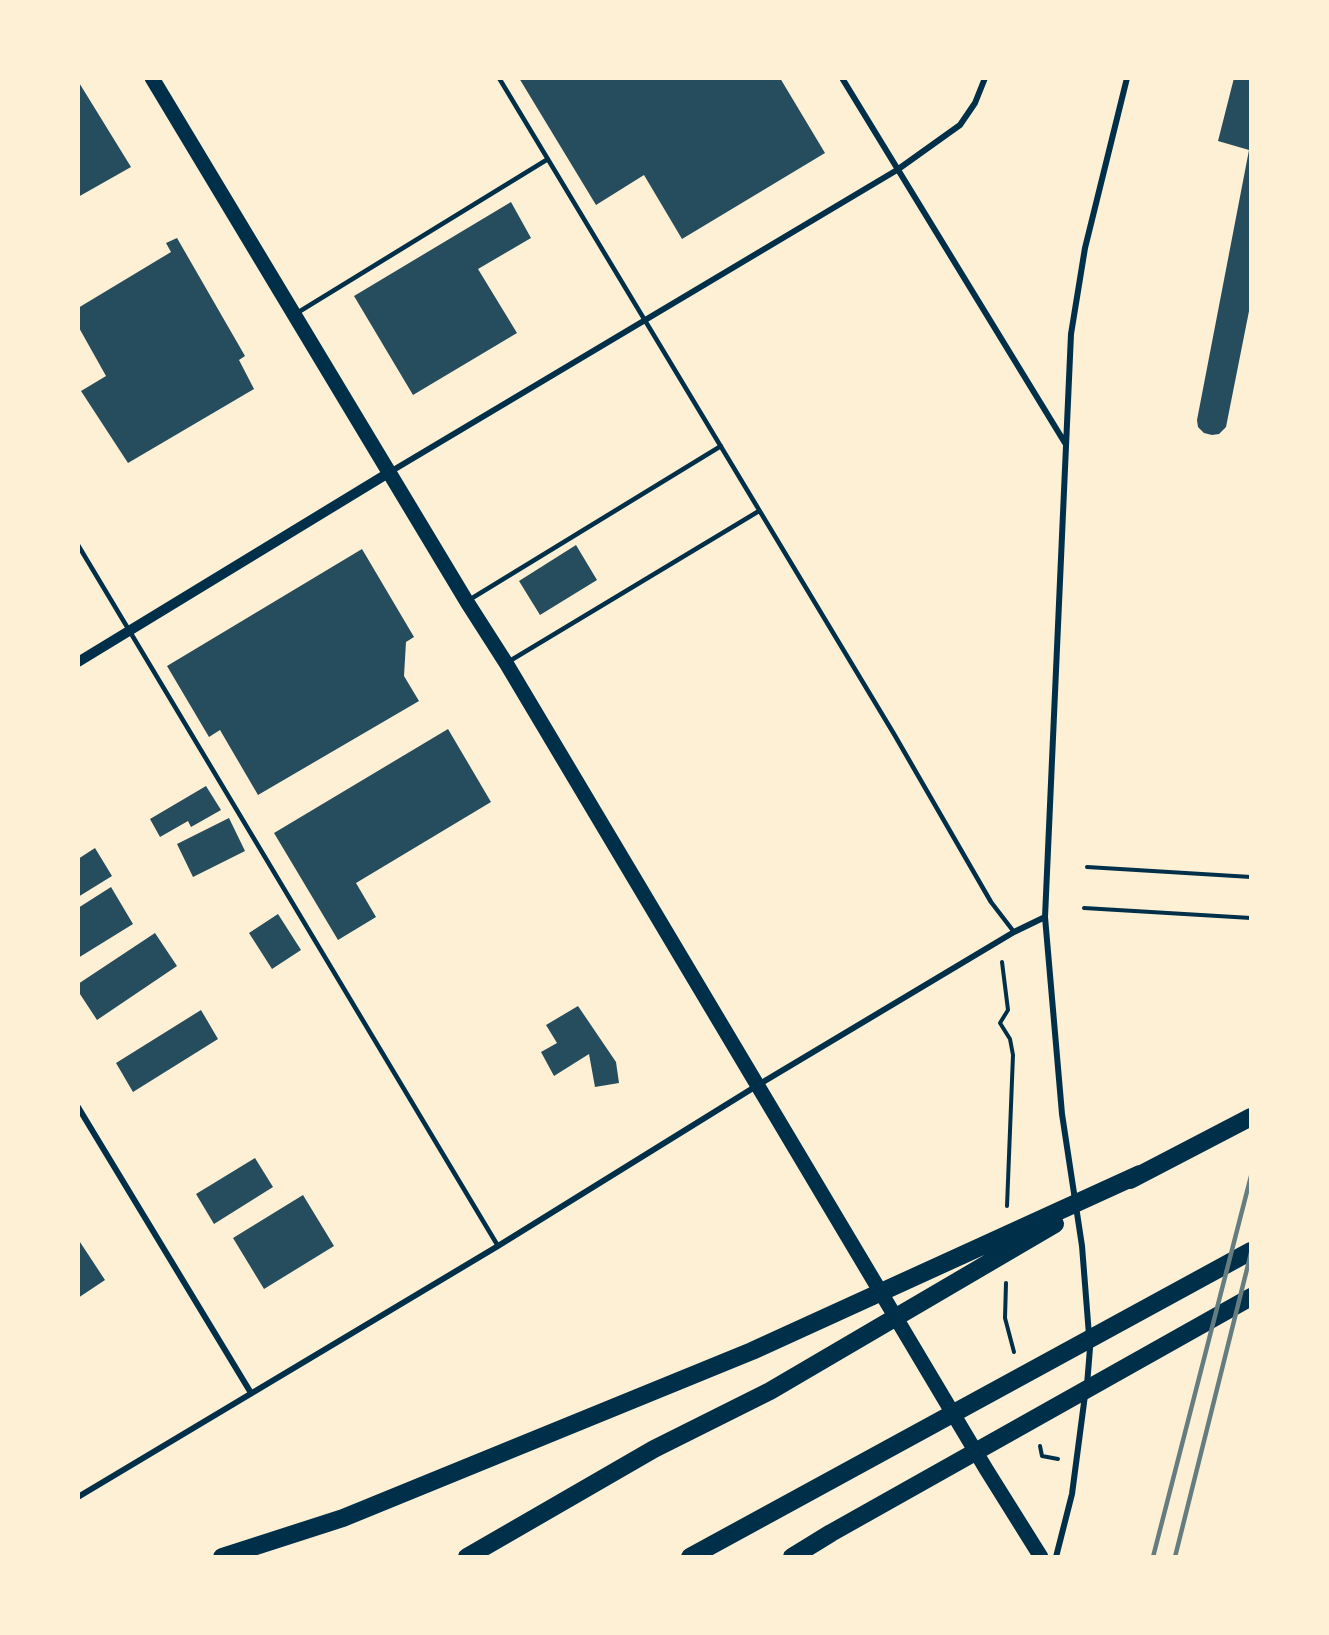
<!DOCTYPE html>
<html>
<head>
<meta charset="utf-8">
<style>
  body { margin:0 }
  #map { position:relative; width:1329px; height:1635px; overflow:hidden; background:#fdf0d5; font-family:"Sofia Sans Condensed",sans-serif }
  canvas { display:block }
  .frame { position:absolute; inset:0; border:80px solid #fdf0d5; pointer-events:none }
</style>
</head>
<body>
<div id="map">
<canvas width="1329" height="1635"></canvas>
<div class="frame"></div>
</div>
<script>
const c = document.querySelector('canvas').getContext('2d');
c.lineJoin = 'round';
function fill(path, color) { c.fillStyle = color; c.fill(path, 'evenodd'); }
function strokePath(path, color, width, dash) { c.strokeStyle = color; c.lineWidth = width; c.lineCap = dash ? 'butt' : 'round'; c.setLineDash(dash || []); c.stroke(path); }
fill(new Path2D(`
  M519 78H780L825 153 682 239 644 175 596 205Z
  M1234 78H1251V301L1226 427 1219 434 1212 435 1204 433 1198 427 1197 420 1249 150 1218 141Z
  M78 81 131 167 78 197Z
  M511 202 531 238 478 269 517 333 413 395 354 296Z
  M177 238 245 356 239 360 254 389 128 463 81 391 106 376 78 326V308L171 252 166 243Z
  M576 545 597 580 540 615 519 581Z
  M362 549 414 637 406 642 404 676 419 701 258 795 220 730 209 737 167 666Z
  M448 729 491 802 356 883 376 917 338 940 274 833Z
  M206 786 221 810 191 827 188 821 160 837 150 819Z
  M229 818 245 851 193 877 177 844Z
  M95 848 112 876 78 897V859Z
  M111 887 133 924 78 958V908Z
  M278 914 301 950 272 969 249 933Z
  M155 933 177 966 97 1020 78 991V984Z
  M578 1006 616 1062 619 1083 595 1087 589 1054 554 1076 541 1052 557 1043 546 1025Z
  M201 1010 218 1039 133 1092 116 1063Z
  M255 1158 273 1187 214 1224 196 1194Z
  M303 1195 334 1246 264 1289 233 1238Z
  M78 1239 105 1280 78 1298Z`), '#264d5e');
strokePath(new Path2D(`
  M1087 867 1251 877
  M1084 908 1251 918
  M1002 962 1008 1010 1000 1023 1010 1039 1013 1055 1007 1206
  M1006 1283 1005 1318 1014 1352
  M1040 1446 1042 1456 1058 1459`), '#003049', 4);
strokePath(new Path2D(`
  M499 78 894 734 991 902 1014 932
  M297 313 548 159
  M78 545 498 1246
  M469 600 721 446
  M508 662 759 511`), '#003049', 4.5);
strokePath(new Path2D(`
  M842 78 1065 443
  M390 472 897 170 960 125 975 103 985 78
  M78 1107 251 1393
  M1087 1385 1090 1348 1082 1246 1062 1114 1045 917 1071 334 1085 248 1127 78
  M78 1497 498 1246 758 1085 1014 932 1045 917
  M1056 1557 1072 1494 1085 1395`), '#003049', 6);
strokePath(new Path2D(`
  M78 662 390 472`), '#003049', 10);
strokePath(new Path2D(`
  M152 78 467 602 506 663 986 1469 1041 1557`), '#003049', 15);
strokePath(new Path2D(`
  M1130 1180 1251 1117
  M222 1557 343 1518 752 1351 1140 1174
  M467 1557 654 1449 770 1391 1055 1224
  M690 1557 1251 1251
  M792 1557 831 1533 1251 1297`), '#003049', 18);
strokePath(new Path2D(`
  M1153 1557 1251 1176
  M1175 1557 1251 1253`), '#657d81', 4.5);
</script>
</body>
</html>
